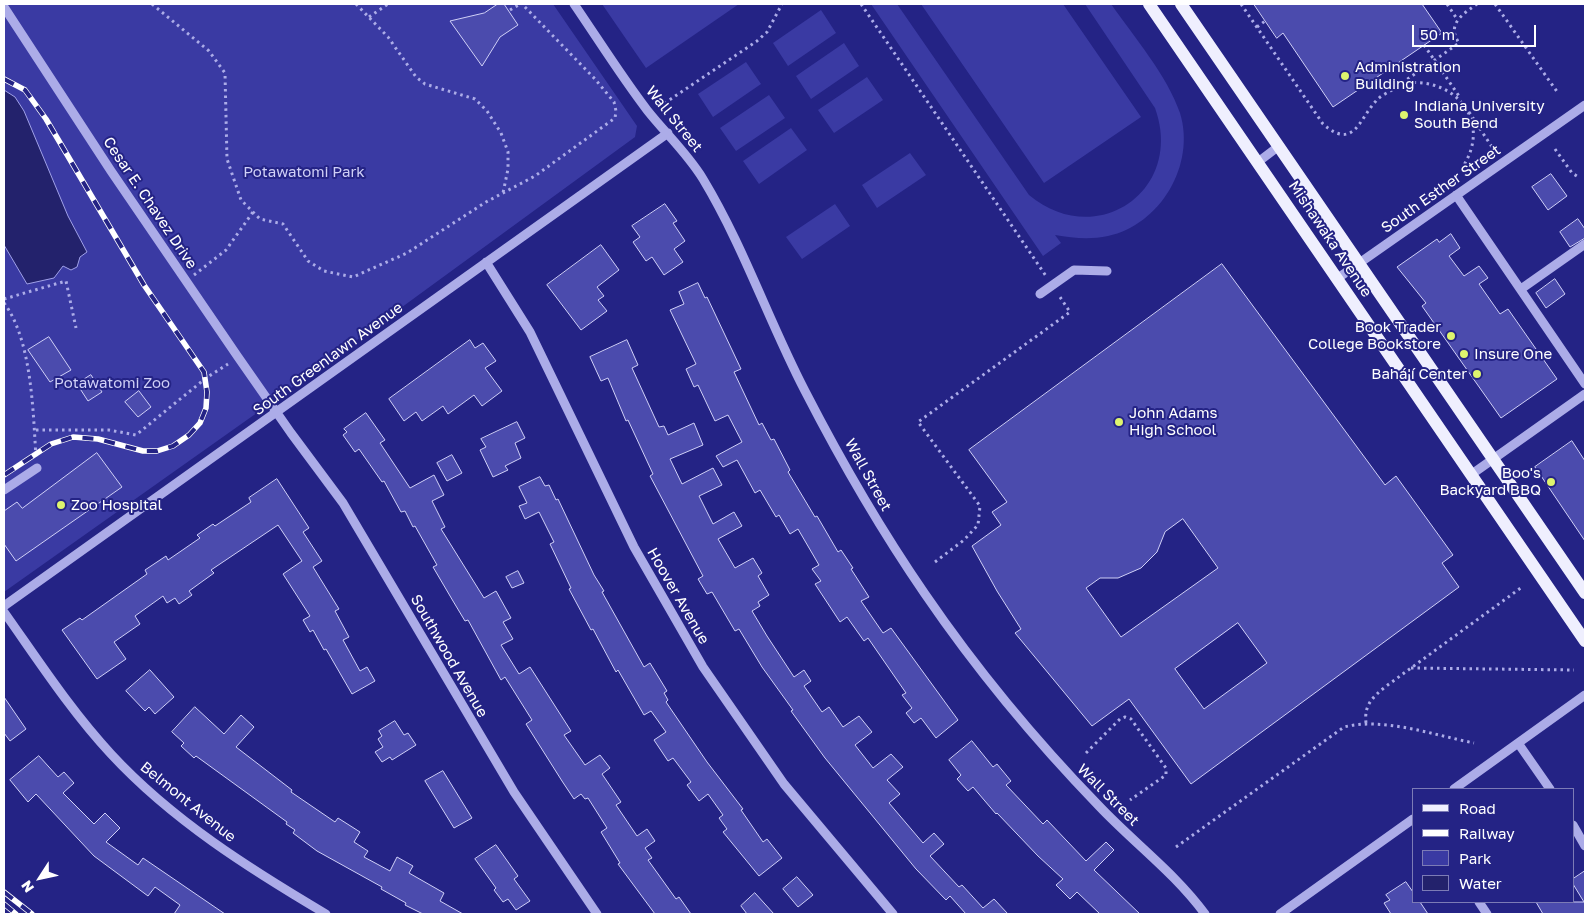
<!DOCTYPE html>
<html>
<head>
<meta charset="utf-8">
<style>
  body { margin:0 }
  #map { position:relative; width:1589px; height:918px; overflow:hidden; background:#242385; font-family:"Golos Text",sans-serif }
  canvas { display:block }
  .frame { position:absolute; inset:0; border:5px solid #fff; pointer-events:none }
  .legend { position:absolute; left:1412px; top:788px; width:162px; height:115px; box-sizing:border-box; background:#242385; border:1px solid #7c7bb6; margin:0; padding:6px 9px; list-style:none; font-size:15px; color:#fff }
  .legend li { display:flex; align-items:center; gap:10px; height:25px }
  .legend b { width:25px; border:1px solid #7c7bb6 }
  .north { position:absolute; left:15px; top:853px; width:50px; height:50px; -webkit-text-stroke:4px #242385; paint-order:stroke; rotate:235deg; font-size:14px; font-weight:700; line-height:20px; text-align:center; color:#fff }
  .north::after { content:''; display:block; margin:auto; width:18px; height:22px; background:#fff; clip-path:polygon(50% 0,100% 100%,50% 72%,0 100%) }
  .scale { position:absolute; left:1412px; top:25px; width:124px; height:22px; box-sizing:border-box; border:2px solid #fff; border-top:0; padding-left:6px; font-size:15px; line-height:18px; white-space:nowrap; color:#fff; -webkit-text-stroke:4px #242385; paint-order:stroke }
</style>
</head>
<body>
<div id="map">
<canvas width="1589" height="918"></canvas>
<div class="frame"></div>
<ul class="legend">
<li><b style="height:6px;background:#efeffe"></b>Road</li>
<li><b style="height:6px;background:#fff"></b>Railway</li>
<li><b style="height:14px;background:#3a3aa3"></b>Park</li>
<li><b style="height:14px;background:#23226c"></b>Water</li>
</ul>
<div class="north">N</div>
<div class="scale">50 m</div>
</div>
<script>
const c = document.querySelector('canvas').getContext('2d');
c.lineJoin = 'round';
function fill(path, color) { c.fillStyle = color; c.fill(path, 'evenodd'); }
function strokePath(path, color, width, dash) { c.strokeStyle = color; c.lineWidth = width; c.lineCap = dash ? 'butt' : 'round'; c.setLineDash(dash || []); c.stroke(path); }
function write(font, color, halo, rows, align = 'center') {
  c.font = font + ' "Golos Text",sans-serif'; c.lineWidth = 4; c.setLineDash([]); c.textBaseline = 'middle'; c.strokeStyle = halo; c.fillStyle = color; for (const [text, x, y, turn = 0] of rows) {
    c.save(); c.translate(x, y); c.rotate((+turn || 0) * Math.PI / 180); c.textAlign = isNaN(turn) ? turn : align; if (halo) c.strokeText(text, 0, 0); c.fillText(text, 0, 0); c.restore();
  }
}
fill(new Path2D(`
  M4 4H553L637 126 635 137 261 410 4 592Z
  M602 4H739L646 68Z
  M871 4H897L1029 195C1096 251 1185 191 1155 108L1085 4H1111C1134 37 1167 75 1180 113 1196 165 1160 225 1108 236 1089 240 1073 238 1055 235L1061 243 1043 256Z
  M921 4H1063L1141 117 1044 183Z
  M821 10 836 33 788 66 773 43Z
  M844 43 859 66 811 99 796 76Z
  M746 62 761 84 713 117 698 94Z
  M867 77 883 100 834 133 818 110Z
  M769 95 785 118 736 151 720 128Z
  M791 128 807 150 759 184 743 161Z
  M910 153 926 175 877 208 862 185Z
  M835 204 850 226 802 259 786 237Z`), '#3a3aa3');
const water = new Path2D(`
  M4 90 15 97 24 111 68 216 87 252 80 257 77 267 71 270 63 266 54 278 27 284 4 245Z`);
fill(water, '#23226c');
strokePath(water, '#a0a1e9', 1);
const building = new Path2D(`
  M498 4H504L518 25 500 37 482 66 450 21 484 13Z
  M1254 4H1422L1442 33 1333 107 1283 33 1277 38Z
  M1551 174 1567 196 1548 210 1532 187Z
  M665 204 677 221 673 223 685 241 674 249 683 262 664 275 652 257 646 261 633 242 640 237 632 226Z
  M1578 219 1585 229V238L1570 247 1560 232Z
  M1451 234 1460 248 1449 256 1464 276 1479 266 1488 278 1479 284 1500 314 1508 309 1557 379 1501 418 1422 306 1426 303 1397 267 1437 239 1439 242Z
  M601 245 619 270 597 287 604 296 598 300 607 311 581 330 547 285Z
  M1222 264 1385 485 1396 476 1453 555 1442 563 1459 587 1191 784 1129 699 1092 726 1015 633 1021 629 997 591 972 546 1001 525 992 512 1007 502 969 450ZM1183 519 1218 568 1121 637 1086 588 1100 578H1118L1141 568 1157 552 1165 532ZM1238 623 1267 663 1204 709 1175 669Z
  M1555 279 1565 294 1546 308 1536 293Z
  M698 283 705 298 707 297 741 369 734 372 759 425 762 423 771 440 774 439 790 470 788 472 815 517 817 516 838 552 841 550 853 568 851 569 869 597 861 601 883 633 891 628 958 720 936 738 921 718 914 723 906 713 912 708 902 695 906 693 868 638 864 641 847 617 840 622 815 584 821 581 812 569 819 565 798 529 790 534 779 515 776 517 760 490 755 493 737 460 723 467 716 456 742 442 728 415 715 421 698 385 694 387 686 369 696 364 670 310 684 304 679 292Z
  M49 337 71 370 50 382 28 350Z
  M470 340 475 348 483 343 496 361 485 368 502 391 482 406 474 395 448 414 443 406 422 421 416 412 404 421 389 399Z
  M627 340 638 365 632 368 659 427 664 426 668 435 694 423 703 445 670 459 682 484 713 468 722 485 699 496 713 524 734 512 742 526 718 539 735 568 753 558 762 573 758 576 769 595 758 602 760 606 752 611 767 636 794 677 804 670 811 681 804 686 822 712 829 707 843 727 859 716 872 732 855 745 873 768 891 754 903 767 887 780 900 794 889 803 923 843 934 833 944 844 930 856 959 887 962 885 983 908 994 899 1008 914H966L950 896 946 900 916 869 825 758 791 711 793 710 762 667 739 629 735 631 712 592 707 594 698 579 703 576 650 476 653 474 628 420 626 421 608 378 601 381 590 357Z
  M91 375 102 392 88 401 77 384Z
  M139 391 151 407 138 417 125 402Z
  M366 413 385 440 380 443 410 488 434 475 444 495 432 501 445 527 441 529 484 598 496 591 511 618 503 622 513 639 501 645 519 674 530 667 571 731 564 735 585 765 600 755 610 768 602 774 621 802 616 805 637 836 647 829 655 841 645 848 652 858 648 860 676 899 679 897 691 914H655L618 864 620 863 601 832 607 828 588 798 585 799 581 794 574 799 562 781 526 724 532 720 505 677 501 680 468 620 465 621 453 601 433 567 437 565 415 526 413 527 405 511 401 512 384 481 382 482 359 449 355 452 343 435 347 432 344 429Z
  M517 422 525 438 515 443 521 458 505 466 508 470 493 477 480 450 486 447 481 439Z
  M1572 441 1585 461V541L1535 467Z
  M97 453 122 487 16 561 4 544V511L17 502 22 508Z
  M452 455 462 473 447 481 437 463Z
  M540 477 545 486 549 485 556 500 558 499 594 575 604 591 602 592 644 667 650 663 667 691 664 693 668 700 666 702 707 762 743 809 741 810 763 842 767 839 782 858 759 876 723 832 727 829 719 818 723 815 708 794 699 801 687 785 691 782 673 758 668 761 654 740 666 732 651 711 644 715 618 670 616 672 593 629 591 630 569 589 571 588 550 544 554 542 539 512 525 519 519 506 527 503 519 487Z
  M277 479 309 528 303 532 322 561 313 567 339 609 335 611 349 637 343 640 360 671 367 667 375 681 352 694 326 649 324 650 313 630 310 632 303 620 310 616 283 574 302 561 278 525 211 570 214 573 189 591 192 595 179 604 175 598 167 603 163 596 135 616 140 624 114 642 126 659 97 679 62 630 80 618 82 620 147 574 145 570 166 556 168 560 200 538 197 535 213 524 215 526 251 502 249 498Z
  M518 571 524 583 512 588 506 577Z
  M150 670 174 697 155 714 149 707 145 711 126 691Z
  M4 697 26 729 10 741 4 733Z
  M195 707 224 734 241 715 254 727 236 747 292 790 291 792 335 822 338 818 360 832 354 842 368 851 364 857 390 871 397 857 413 866 409 873 444 893 440 901 463 914H423L405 905 406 903 381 889 382 887 317 851 293 833 295 830 286 824 287 822 196 756 194 758 181 746 184 743 172 732Z
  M395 721 404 735 408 733 416 745 392 760 390 757 382 762 375 752 383 747 378 739 382 736 379 731Z
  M972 741 993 767 997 764 1011 781 1006 785 1043 824 1047 820 1086 861 1106 842 1114 850 1094 870 1140 914H1100L1077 892 1070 899 1056 885 1063 879 1038 856 997 813 996 814 973 787 968 791 957 779 961 775 949 760Z
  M39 756 58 777 64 772 74 783 63 793 94 824 105 813 120 828 106 842 138 865 143 858 225 914H174L180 905 155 887 148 896 94 856 36 794 28 802 10 780Z
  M443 771 472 818 454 828 425 781Z
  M496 845 518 876 514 879 530 901 516 910 508 899 503 902 494 890 496 888 475 859Z
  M1585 871V914H1543L1536 902H1584L1573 884V879Z
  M797 877 813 895 798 907 783 889Z
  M1406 882 1413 892V902H1420L1428 914H1391L1384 903 1390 900 1386 895Z
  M755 893 774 914H747L741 906Z`);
fill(building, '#4b4bad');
strokePath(building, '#d0d0f7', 1);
strokePath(new Path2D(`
  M152 4 209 51 225 73 227 159 241 200 260 219 283 224 308 261 324 271 353 277 407 253 486 202 535 176 615 118 616 111 614 102 595 79 522 4
  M356 4 388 37 416 77 425 84 475 99 487 111 501 133 508 152V169L503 193
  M861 4 1046 276
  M1241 4 1323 124C1354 151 1359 119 1376 101 1380 96 1387 93 1392 90 1396 87 1400 83 1405 83 1456 77 1493 122 1462 168
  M1447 4 1457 19
  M1495 4 1558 93
  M510 10 520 4
  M369 17 388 4
  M1257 27 1265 21
  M1424 45 1459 96
  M1402 83 1459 43C1446 24 1463 14 1477 4
  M659 107 757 41 767 32 782 4
  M1469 112 1492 147
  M1555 149 1572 173 1580 178
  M194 275 226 250 253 212
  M4 299 66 281 76 328
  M4 303C32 340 33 412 36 457
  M36 430H109L136 435 206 378 228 364
  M935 562 964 540 978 525 980 506 918 422 1070 312 1058 294
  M1411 668 1574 670
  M1366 723C1364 705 1372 698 1385 687L1522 587
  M1086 753 1120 719 1125 717 1131 719 1166 768V775L1130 800
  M1176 847 1344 727C1383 717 1434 735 1474 743`), '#acace8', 3, [2.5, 4]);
strokePath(new Path2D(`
  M574 4C598 39 621 76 647 110 666 134 687 153 703 179 744 247 769 322 805 391 841 461 881 530 925 594 977 670 1035 740 1099 806 1134 843 1175 873 1205 914
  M4 7 111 171 238 357 291 433 343 503 514 792 597 914
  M1258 162 1279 146
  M1456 195 1585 384
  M486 262 530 332 634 547 703 667 784 784 893 914
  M1338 278 1585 105
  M1521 289 1585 244
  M1040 294 1074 270 1107 271
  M1472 474 1585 394
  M4 490 37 468
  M4 606 668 133
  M4 612C38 660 71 711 111 754 172 820 250 869 326 914
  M1518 743 1550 789
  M1454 789 1585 695
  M1573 825 1585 846
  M1479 902 1487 914
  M1280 914 1413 819`), '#acace8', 9);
strokePath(new Path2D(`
  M1149 4 1585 641
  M1181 4 1585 593`), '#efeffe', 12);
const rail = new Path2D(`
  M4 79 25 90 46 119 144 285 204 372 207 392 206 408 200 423 189 435 173 446 157 451H143L98 439 73 437 51 444 4 475
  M4 892 32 914
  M4 904 16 914`);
strokePath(rail, '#fff', 5.5);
strokePath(rail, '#242385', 4, [11]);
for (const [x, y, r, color] of [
  [1345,76,5,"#def46e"],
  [1404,115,5,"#def46e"],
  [1451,336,5,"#def46e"],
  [1464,354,5,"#def46e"],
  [1477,374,5,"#def46e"],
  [1119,422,5,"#def46e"],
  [1551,482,5,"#def46e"],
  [61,505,5,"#def46e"]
]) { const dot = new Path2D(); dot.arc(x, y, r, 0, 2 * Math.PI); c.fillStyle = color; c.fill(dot); strokePath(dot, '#242385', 2); }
write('15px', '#fff', '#242385', [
  ["Administration",1355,67],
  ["Building",1355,84],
  ["Indiana University",1414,106],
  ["South Bend",1414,123],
  ["Book Trader",1441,327,"right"],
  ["College Bookstore",1441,344,"right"],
  ["Insure One",1474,354],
  ["Bahá'í Center",1467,374,"right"],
  ["John Adams",1129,413],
  ["High School",1129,430],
  ["Boo's",1541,473,"right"],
  ["Backyard BBQ",1541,490,"right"],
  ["Zoo Hospital",71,505]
], 'left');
write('15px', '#fff', '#242385', [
  ["Wall Street",674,119,51],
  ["South Esther Street",1441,189,-35],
  ["Cesar E. Chavez Drive",150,203,56],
  ["Mishawaka Avenue",1330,239,56],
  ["South Greenlawn Avenue",328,359,-36],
  ["Wall Street",868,475,61],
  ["Hoover Avenue",678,596,60],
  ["Southwood Avenue",449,656,60],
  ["Wall Street",1108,795,45],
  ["Belmont Avenue",188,802,39]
]);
write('15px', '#d0d0f7', '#242385', [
  ["Potawatomi Park",304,172],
  ["Potawatomi Zoo",112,383]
]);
</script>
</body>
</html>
